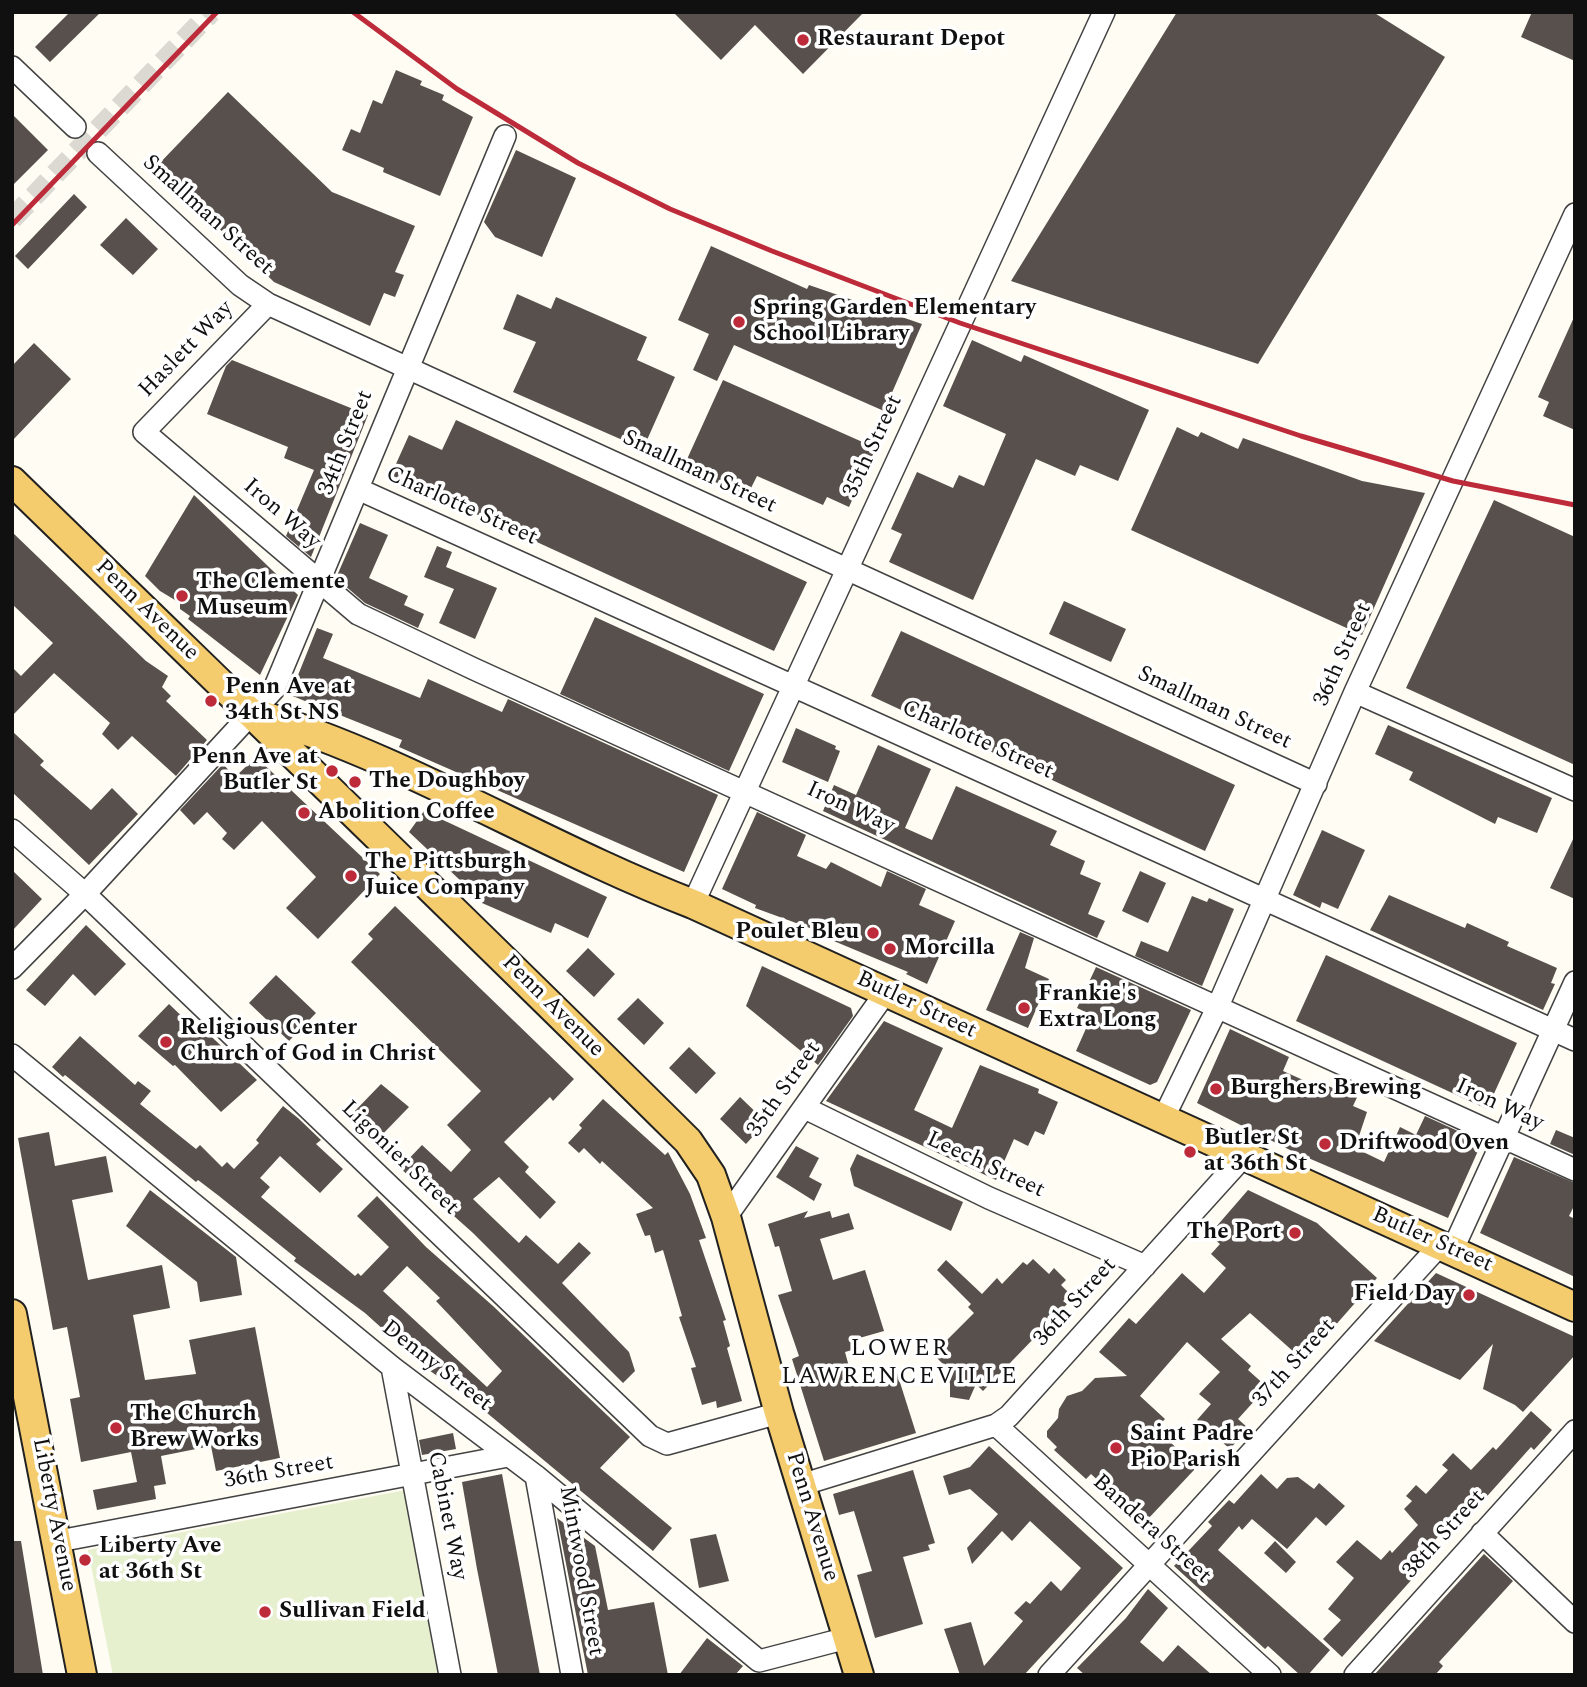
<!DOCTYPE html>
<html>
<head>
<meta charset="utf-8">
<style>
  body { margin:0 }
  #map { position:relative; width:1587px; height:1687px; overflow:hidden; background:#fffcf3; font-family:Spectral,serif }
  canvas { display:block }
  .frame { position:absolute; inset:0; border:14px solid #101010; pointer-events:none }
</style>
</head>
<body>
<div id="map">
<canvas width="1587" height="1687"></canvas>
<div class="frame"></div>
</div>
<script>
const c = document.querySelector('canvas').getContext('2d');
c.lineJoin = 'round';
function fill(path, color) { c.fillStyle = color; c.fill(path, 'evenodd'); }
function strokePath(path, color, width, dash) { c.strokeStyle = color; c.lineWidth = width; c.lineCap = dash ? 'butt' : 'round'; c.setLineDash(dash || []); c.stroke(path); }
function write(font, color, halo, rows, align = 'center') {
  c.font = font + ' Spectral,serif'; c.lineWidth = 7; c.setLineDash([]); c.textBaseline = 'middle'; c.strokeStyle = halo; c.fillStyle = color; for (const [text, x, y, turn = 0] of rows) {
    c.save(); c.translate(x, y); c.rotate((+turn || 0) * Math.PI / 180); c.textAlign = isNaN(turn) ? turn : align; if (halo) c.strokeText(text, 0, 0); c.fillText(text, 0, 0); c.restore();
  }
}
fill(new Path2D(`
  M406 1490 441 1675H113L88 1550Z`), '#e6f0ce');
fill(new Path2D(`
  M70 12H101L50 62 35 47Z
  M673 12H864L803 74 755 25 721 60Z
  M1177 12H1373L1445 57 1258 364 1011 281Z
  M1532 12H1575V61L1521 37Z
  M396 70 422 81 420 85 444 95 442 100 473 117 440 196 383 172 384 168 342 150 351 129 360 133 373 100 382 104Z
  M228 92 332 192 415 226 395 272 404 275 395 297 384 293 370 326 274 282 156 167Z
  M12 114 48 150 12 186Z
  M516 150 576 178 542 257 495 237 484 222Z
  M74 194 87 207 28 269 15 256Z
  M126 218 158 249 133 275 100 245Z
  M711 246 807 289 809 285 922 324 884 411 734 345 717 381 693 370 709 334 678 320Z
  M517 294 551 309 556 297 647 337 637 360 675 377 643 449 513 392 536 342 503 329Z
  M1575 315V430L1543 416 1549 402 1538 397Z
  M972 340 1021 362 1024 355 1149 410 1118 481 1080 465 1075 476 1036 459 973 600 889 562 902 534 891 529 917 472 953 488 959 475 984 486 1006 434 943 406Z
  M34 343 71 379 12 441V366Z
  M232 360 368 415 311 557 286 536 314 470 284 458 288 447 207 414 226 366Z
  M723 380 876 448 849 507 827 497 823 505 757 476 747 496 683 468Z
  M456 420 807 582 774 651 391 475 409 435 442 450Z
  M1177 427 1198 437 1201 432 1238 449 1243 438 1362 481 1425 493 1362 635 1131 530Z
  M194 495 298 595 260 675 188 619 190 616 180 609V603L160 591 145 576Z
  M1494 500 1575 537V765L1406 688Z
  M360 523 388 535 369 578 408 596 404 605 424 614 418 628 365 603 336 578Z
  M12 532 146 661 168 676 162 687 171 696 166 701 207 740 176 776 132 736 118 750 102 734 110 723 54 673 12 716V667L21 676 53 643 12 604Z
  M437 546 452 552 446 567 497 588 475 639 439 623 454 589 424 577Z
  M1064 601 1126 629 1111 662 1049 634Z
  M595 617 764 694 729 771 560 694Z
  M317 628 333 634 323 658 420 698 428 679 502 712 508 699 718 795 684 872 399 747 402 740 290 695Z
  M901 631 1235 785 1205 851 871 696Z
  M1388 725 1552 798 1537 833 1498 817 1495 824 1409 780 1413 772 1375 754Z
  M796 728 836 746 835 749 840 751 828 782 782 762Z
  M12 731 44 761 40 765 91 810 112 788 138 814 89 865 12 792Z
  M878 745 931 769 905 828 932 840 956 786 1057 831 1050 845 1085 861 1080 874 1101 883 1088 914 1105 921 1097 938 823 811 834 785 856 795Z
  M256 757 380 874 318 939 286 908 316 877 262 821 234 850 222 839 227 833 207 812 194 825 180 810 223 764 235 777Z
  M424 811 607 897 588 938 555 923 551 933 482 903 484 898 466 880 463 883 409 832Z
  M757 812 806 835 797 856 826 869 831 862 881 887 887 871 926 889 919 905 955 921 927 984 906 974 908 972 817 934 818 931 755 908 756 905 722 889Z
  M1322 830 1365 850 1338 909 1322 902 1320 908 1293 895Z
  M1575 835V899L1550 888Z
  M12 870 42 899 12 931Z
  M1140 871 1166 883 1148 923 1122 911Z
  M1389 895 1465 928 1467 923 1509 942 1507 946 1557 968 1551 983 1555 984 1543 1010 1370 930Z
  M1192 896 1207 902 1209 898 1234 909 1202 986 1135 956 1141 941 1168 952Z
  M395 906 574 1079 553 1101 550 1097 504 1142 529 1167 525 1172 556 1202 540 1219 499 1177 473 1199 519 1243 526 1235 558 1264 579 1242 591 1253 562 1283 629 1352 635 1371 623 1383 473 1233 400 1168 422 1145 451 1172 471 1150 447 1125 481 1091 351 962 373 939 368 934Z
  M86 925 126 964 95 996 73 974 45 1006 26 990Z
  M1020 932 1034 938 1025 968 1049 979 1028 1028 986 1010Z
  M588 948 615 974 594 997 566 971Z
  M1326 955 1517 1043 1487 1109 1296 1021Z
  M762 966 851 1008 853 1016 818 1065 746 1006Z
  M1096 967 1191 1010 1157 1082 1150 1085 1076 1051 1092 1015 1077 1008Z
  M276 975 316 1013 289 1041 249 1003Z
  M638 998 664 1023 644 1045 617 1019Z
  M169 1004 191 1025 195 1021 257 1080 221 1112 175 1065 173 1066 138 1036Z
  M884 1021 943 1048 914 1110 952 1128 980 1065 1039 1089 1038 1093 1058 1102 1044 1135 1035 1131 1028 1146 1014 1139 996 1180 826 1101Z
  M1230 1029 1289 1057 1283 1071 1321 1088 1326 1085 1342 1092 1346 1084 1360 1091 1353 1106 1367 1112 1355 1148 1384 1162 1400 1127 1416 1135 1425 1116 1482 1142 1448 1218 1292 1151 1197 1103Z
  M80 1036 135 1085 138 1081 151 1091 140 1104 196 1149 200 1145 222 1167 227 1162 234 1169 259 1143 256 1140 283 1106 298 1118 321 1140 316 1144 343 1169 320 1193 280 1156 260 1178 270 1187 261 1197 355 1276 358 1273 361 1276 389 1247 357 1216 377 1196 426 1247 493 1306 630 1437 600 1468 672 1528 653 1551 445 1378 443 1380 426 1368 365 1313 294 1261 296 1258 219 1196 198 1180 196 1182 65 1075 63 1077 52 1067ZM407 1266 440 1298 436 1301 502 1371 487 1387 383 1291Z
  M689 1047 716 1073 696 1094 669 1068Z
  M381 1084 409 1107 378 1139 352 1114Z
  M740 1097 766 1122 746 1144 720 1119Z
  M603 1099 665 1155 668 1152 690 1194 706 1238 699 1240 726 1320 723 1321 730 1346 727 1348 742 1401 717 1408 716 1401 702 1405 691 1368 696 1367 679 1317 682 1316 663 1250 655 1253 650 1235 645 1236 636 1214 653 1208 602 1161 600 1164 584 1148 579 1153 568 1143 582 1128 579 1125Z
  M1556 1130 1575 1138V1155L1550 1144Z
  M49 1132 55 1166 106 1156 113 1192 72 1200 88 1280 162 1265 170 1308 133 1315 145 1380 196 1374 189 1340 255 1327 280 1458 216 1471 211 1446 161 1456 166 1484 154 1486 156 1499 97 1510 93 1490 137 1482 131 1452 81 1462 70 1399 80 1397 67 1327 53 1330 18 1138Z
  M796 1146 819 1158 809 1177 822 1184 814 1201 776 1177Z
  M857 1154 963 1202 951 1231 854 1186 850 1169Z
  M1514 1157 1575 1183V1204L1569 1216 1575 1219V1277L1480 1233Z
  M150 1190 236 1257 242 1295 200 1302 197 1282 126 1226Z
  M1248 1190 1317 1223 1377 1278 1304 1361 1250 1313 1221 1339 1251 1366 1248 1370 1267 1387 1238 1419 1248 1428 1230 1449 1197 1420 1211 1404 1199 1394 1220 1372 1187 1342 1140 1396 1165 1419 1156 1429 1183 1454 1193 1459 1194 1470 1147 1520 1136 1521 1131 1511 1091 1474 1086 1479 1054 1450 1057 1447 1047 1437V1431L1058 1418 1059 1409 1067 1396 1082 1391 1095 1378 1127 1376 1099 1352 1129 1318 1136 1324 1182 1273 1204 1293 1226 1268 1211 1254 1220 1244 1209 1235Z
  M808 1211 804 1218 830 1211 832 1218 849 1213 854 1229 820 1239 833 1280 865 1270 884 1331 856 1339 859 1348 845 1352 854 1385 897 1373 916 1433 824 1461 792 1359 799 1356 778 1295 792 1291 779 1246 775 1247 768 1224Z
  M1033 1259 1049 1274 1054 1268 1066 1280 1061 1285 1070 1294 1063 1301 1067 1304 983 1391 976 1384 969 1400 950 1397V1383L939 1372 945 1366 936 1357 942 1351 939 1348 974 1313 968 1307 971 1304 937 1270 946 1260 982 1294 997 1278 1002 1284 1023 1262 1027 1265Z
  M1436 1273 1575 1337V1355L1523 1412 1515 1405 1483 1389 1493 1344 1460 1380 1374 1341Z
  M1531 1411 1552 1430 1534 1450 1531 1447 1473 1512 1466 1507 1434 1541 1438 1545 1421 1563 1424 1566 1342 1657 1323 1639 1341 1620 1328 1609 1354 1578 1336 1562 1357 1540 1381 1560 1390 1550 1392 1553 1418 1525 1404 1509 1412 1501 1406 1496 1416 1485 1426 1494 1448 1470 1442 1465 1453 1453 1471 1470 1493 1447 1496 1450Z
  M453 1433 456 1449 422 1455 419 1440Z
  M989 1446 1123 1568 1024 1675H960L944 1629 971 1622 984 1666 1023 1621 1014 1613 1026 1601 1030 1604 1051 1581 1061 1591 1081 1568 1030 1521 1012 1541 1002 1531 972 1564 967 1548 998 1514 970 1489 949 1495 943 1476 970 1467Z
  M913 1470 935 1543 928 1545 930 1550 903 1557 923 1624 875 1638 857 1575 872 1571 854 1511 839 1515 833 1494Z
  M502 1474 540 1675H498L477 1569 462 1482Z
  M1261 1474 1277 1489 1287 1478 1298 1477 1314 1489 1319 1483 1345 1506 1326 1526 1316 1517 1287 1549 1252 1519 1242 1530 1239 1526 1218 1550 1330 1650 1308 1675H1300L1268 1646 1265 1649 1174 1566 1212 1526 1208 1522 1229 1500 1234 1504Z
  M557 1518 595 1546 608 1610 654 1602 668 1675H588Z
  M716 1534 729 1581 699 1588 690 1539Z
  M12 1541H21L43 1675H12Z
  M1275 1541 1296 1562 1286 1573 1264 1553Z
  M1484 1554 1513 1581 1439 1662 1443 1666 1435 1675H1374Z
  M1148 1589 1168 1608 1140 1642 1163 1662 1178 1645 1212 1675H1085L1077 1668 1126 1618Z
  M707 1638 743 1666 735 1675H679Z`), '#58504c');
strokePath(new Path2D(`
  M12 219 211 12`), '#dbd9d1', 21, [21, 10]);
const minor = new Path2D(`
  M12 67 75 127
  M98 153 240 285 268 304 1316 784
  M268 304 144 432 358 614 474 669 1575 1170
  M358 489 1575 1040
  M1355 692 1575 790
  M12 830 85 894 650 1436 667 1444 779 1413
  M693 904 1104 12
  M12 968 85 894 274 689 505 136
  M12 1055 392 1367 536 1476 759 1661 847 1638
  M805 1108 989 1198 1145 1266
  M1163 1119 1218 1006 1355 692 1575 214
  M726 1217 886 992
  M1452 1251 1575 982
  M392 1367 450 1675
  M996 1425 1270 1675
  M536 1476 572 1675
  M801 1485 996 1425 1009 1416 1244 1156
  M1482 1533 1575 1622
  M59 1541 508 1456
  M1049 1675 1440 1245
  M1355 1675 1575 1431`);
const major = new Path2D(`
  M12 481C238 701 464 919 688 1141L711 1175 726 1217 779 1413 859 1675
  M257 714C408 760 545 847 693 904L1575 1307
  M12 1314 82 1675`);
strokePath(minor, '#434343', 24);
strokePath(major, '#212121', 32);
strokePath(minor, '#fff', 21);
strokePath(major, '#f5cc6d', 28);
strokePath(new Path2D(`
  M353 12 457 89 578 163 670 209 772 251 960 323 1301 436 1453 481 1575 505
  M12 225 217 12`), '#bd2a39', 5);
for (const [x, y, r, color] of [
  [803,40,7,"#bd2a39"],
  [739,322,7,"#bd2a39"],
  [182,596,7,"#bd2a39"],
  [211,701,7,"#bd2a39"],
  [332,771,7,"#bd2a39"],
  [355,782,7,"#bd2a39"],
  [304,813,7,"#bd2a39"],
  [351,876,7,"#bd2a39"],
  [873,933,7,"#bd2a39"],
  [890,949,7,"#bd2a39"],
  [1024,1008,7,"#bd2a39"],
  [166,1042,7,"#bd2a39"],
  [1216,1089,7,"#bd2a39"],
  [1325,1144,7,"#bd2a39"],
  [1190,1152,7,"#bd2a39"],
  [1295,1233,7,"#bd2a39"],
  [1469,1295,7,"#bd2a39"],
  [116,1428,7,"#bd2a39"],
  [1116,1448,7,"#bd2a39"],
  [85,1560,7,"#bd2a39"],
  [265,1612,7,"#bd2a39"]
]) { const dot = new Path2D(); dot.arc(x, y, r, 0, 2 * Math.PI); c.fillStyle = color; c.fill(dot); strokePath(dot, '#fff', 2.5); }
write('bold 23px', '#101010', '#fff', [
  ["Restaurant Depot",817,40],
  ["Spring Garden Elementary",753,309],
  ["School Library",753,335],
  ["The Clemente",196,583],
  ["Museum",196,609],
  ["Penn Ave at",225,688],
  ["34th St NS",225,714],
  ["Penn Ave at",318,758,"right"],
  ["Butler St",318,784,"right"],
  ["The Doughboy",369,782],
  ["Abolition Coffee",318,813],
  ["The Pittsburgh",365,863],
  ["Juice Company",365,889],
  ["Poulet Bleu",859,933,"right"],
  ["Morcilla",904,949],
  ["Frankie's",1038,995],
  ["Extra Long",1038,1021],
  ["Religious Center",180,1029],
  ["Church of God in Christ",180,1055],
  ["Burghers Brewing",1230,1089],
  ["Butler St",1204,1139],
  ["at 36th St",1204,1165],
  ["Driftwood Oven",1339,1144],
  ["The Port",1281,1233,"right"],
  ["Field Day",1455,1295,"right"],
  ["The Church",130,1415],
  ["Brew Works",130,1441],
  ["Saint Padre",1130,1435],
  ["Pio Parish",1130,1461],
  ["Liberty Ave",99,1547],
  ["at 36th St",99,1573],
  ["Sullivan Field",279,1612]
], 'left');
write('23px', '#101010', '#fff', [
  ["Smallman Street",207,216,42],
  ["Haslett Way",187,350,-46],
  ["34th Street",347,443,-68],
  ["35th Street",874,447,-65],
  ["Smallman Street",699,473,25],
  ["Charlotte Street",461,507,24],
  ["Iron Way",281,515,41],
  ["Penn Avenue",146,611,44],
  ["36th Street",1344,655,-66],
  ["Smallman Street",1214,709,25],
  ["Charlotte Street",977,741,24],
  ["Iron Way",850,809,25],
  ["Butler Street",916,1006,25],
  ["Penn Avenue",552,1007,45],
  ["35th Street",785,1090,-55],
  ["Iron Way",1499,1106,25],
  ["Ligonier Street",399,1159,44],
  ["Leech Street",985,1166,25],
  ["Butler Street",1432,1241,24],
  ["36th Street",1076,1303,-48],
  ["37th Street",1295,1364,-48],
  ["Denny Street",436,1367,38],
  ["36th Street",279,1473,-10],
  ["Liberty Avenue",53,1515,79],
  ["Cabinet Way",446,1516,79],
  ["Penn Avenue",811,1517,73],
  ["Bandera Street",1151,1530,42],
  ["38th Street",1445,1535,-48],
  ["Mintwood Street",580,1571,80]
]);
c.letterSpacing = '2px';
write('24px', '#101010', '#fff', [
  ["LOWER",900,1350],
  ["LAWRENCEVILLE",900,1378]
]);
c.letterSpacing = '0px';
</script>
</body>
</html>
